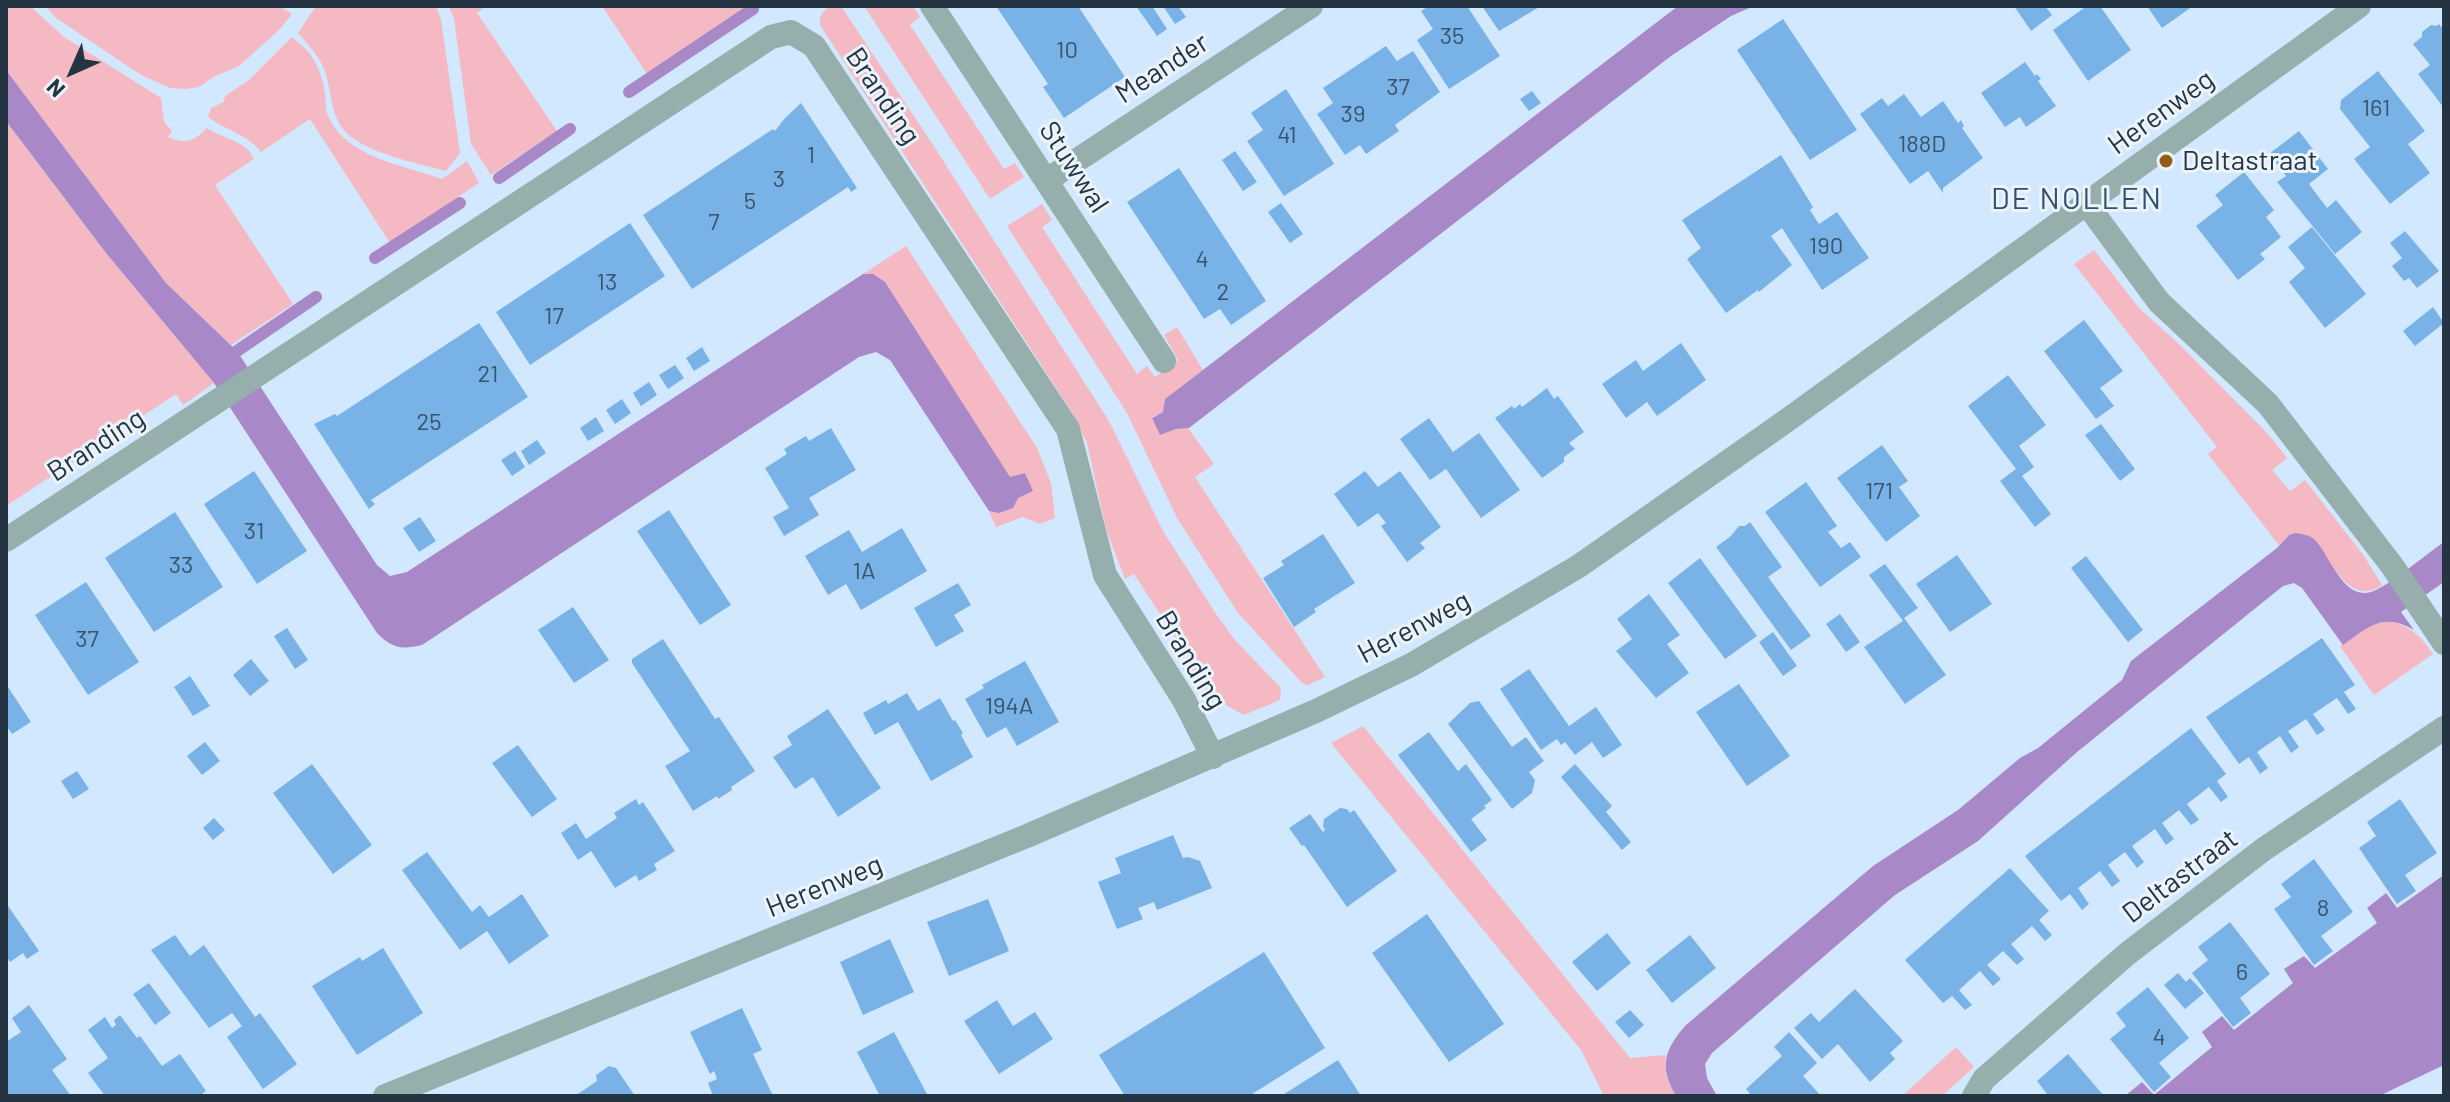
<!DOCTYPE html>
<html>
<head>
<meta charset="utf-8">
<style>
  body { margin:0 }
  #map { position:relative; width:2450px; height:1102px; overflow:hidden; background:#d2e8fe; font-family:Barlow,sans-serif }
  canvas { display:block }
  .frame { position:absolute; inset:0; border:8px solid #253442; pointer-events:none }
  .north { position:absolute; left:32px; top:32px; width:80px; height:80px; -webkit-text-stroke:6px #ecf4fb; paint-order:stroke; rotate:225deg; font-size:22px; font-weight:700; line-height:32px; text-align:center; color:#253442 }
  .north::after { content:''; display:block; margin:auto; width:28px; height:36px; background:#253442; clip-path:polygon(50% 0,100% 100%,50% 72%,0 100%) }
</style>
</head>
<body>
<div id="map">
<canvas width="2450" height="1102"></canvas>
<div class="frame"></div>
<div class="north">N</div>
</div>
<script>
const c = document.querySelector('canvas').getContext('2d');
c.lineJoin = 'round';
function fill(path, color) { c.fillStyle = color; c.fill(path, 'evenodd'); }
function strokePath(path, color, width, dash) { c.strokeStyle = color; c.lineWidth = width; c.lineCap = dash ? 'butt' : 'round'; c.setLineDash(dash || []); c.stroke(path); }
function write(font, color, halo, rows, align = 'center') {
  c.font = font + ' Barlow,sans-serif'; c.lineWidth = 6; c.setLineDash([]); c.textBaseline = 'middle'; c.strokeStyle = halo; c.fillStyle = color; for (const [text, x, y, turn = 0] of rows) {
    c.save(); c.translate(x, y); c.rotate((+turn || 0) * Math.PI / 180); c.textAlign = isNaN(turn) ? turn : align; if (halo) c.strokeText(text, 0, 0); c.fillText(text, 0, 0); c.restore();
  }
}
fill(new Path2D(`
  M6 6H30L64 37 161 98 164 122 172 131 168 137C185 144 194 142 207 128 222 139 246 140 254 159L215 185 293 304 231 345 166 283 6 70Z
  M45 6H279L292 14 280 29 239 66 215 76 199 87 186 89 170 88 141 75 56 18Z
  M316 6H436L441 19 460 153 446 171C418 163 361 153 342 128 331 113 331 92 326 74 320 56 310 47 298 33Z
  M449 6H486L477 13 557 131 491 175 471 144 454 19Z
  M602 6H750L647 74Z
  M832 6H841L937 151 1109 421 1163 531 1216 614 1235 640 1281 688 1280 700 1244 715 1195 688 1183 669 1191 662 1134 574 1125 579 1106 529 1087 443 1073 414 820 25C819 14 823 11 832 6Z
  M864 6H913L920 17 910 25 1004 169 1015 163 1024 177 990 199Z
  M292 37C298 43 306 48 310 54 318 65 324 82 325 94 326 101 325 106 327 113 344 158 402 164 442 179L467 161 479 183 390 243 310 119 261 152C249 135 225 130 208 117L211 108 224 102 225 96 249 80Z
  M6 121 106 253 214 383 183 405 176 394 6 506Z
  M1042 204 1052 220 1042 227 1137 374 1147 366 1155 377 1178 360 1164 335 1177 327 1203 370 1165 399 1163 412 1152 417 1160 435 1176 429 1188 428 1214 464 1195 477 1325 677 1308 685 1303 684 1238 613 1177 518 1127 413 1007 226Z
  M906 246 1037 448 1051 483 1055 518 1040 524 1023 517 996 527 989 511 999 513 1024 473 1010 478 955 393 863 274Z
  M2094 250 2139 308 2179 344 2270 436 2287 458 2272 470 2290 491 2305 480 2364 556 2382 585C2351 608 2330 561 2314 539L2289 535 2279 545 2208 454 2217 447 2074 264Z
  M2387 620C2410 626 2420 635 2433 654L2374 695 2340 646 2372 625Z
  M1363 726 1630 1058 1666 1055C1664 1071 1668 1082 1676 1096H1604L1581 1050 1331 743Z
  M1956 1047 1974 1067 1942 1096H1902Z`), '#f4b9c3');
fill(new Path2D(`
  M1678 6H1754L1731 16 1671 56 1189 428 1176 429 1160 435 1152 418 1163 412 1165 399Z
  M6 70 166 283 237 351 377 565 390 576 407 572 863 274H873L885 282 1010 477 1025 473 1033 491 1018 498 1013 508 999 513 989 511 890 360 876 352 859 357 422 645C402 650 391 648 377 633L214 383 106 253 6 121Z
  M2296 533C2302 534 2309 535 2314 539 2330 554 2342 600 2371 592 2386 588 2429 552 2444 542V582L2401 612 2414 630C2382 612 2369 627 2343 645L2302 588 2294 583 2283 586 2077 752 1978 841 1895 895 1712 1053 1705 1064 1707 1078 1717 1096H1676C1659 1066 1664 1050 1686 1025L1873 866 1958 810 2020 758 2038 748 2122 680 2131 661 2277 548 2289 535Z
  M2444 875V1065L2379 1096H2125L2142 1082 2154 1095 2212 1047 2202 1032 2222 1016 2234 1030 2293 983 2284 969 2304 956 2315 968 2377 923 2367 908 2386 893 2397 908Z`), '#a888c7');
strokePath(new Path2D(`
  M629 92 753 9
  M499 178 570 129
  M375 258 460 203
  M237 351 316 297`), '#a888c7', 12);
fill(new Path2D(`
  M996 6H1078L1125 77 1064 118 1043 87 1048 84Z
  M1136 6H1152L1167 29 1157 36Z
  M1163 6H1178L1186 17 1175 24Z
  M1429 6H1467L1500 56 1449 89 1417 40 1433 29 1421 11Z
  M1482 6H1541L1499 31Z
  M2014 6H2045L2052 15 2031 31Z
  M2087 6H2100L2131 50 2088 81 2053 30Z
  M2147 6H2193L2162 28Z
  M1783 19 1857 130 1810 160 1737 50Z
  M2439 24 2444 30V108L2418 74 2430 65 2413 44 2422 37V32L2431 25 2436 26Z
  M1386 46 1397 61 1413 51 1440 92 1395 125 1399 131 1366 154 1360 145 1345 155 1317 114 1333 103 1323 88Z
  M2025 62 2035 76 2037 74 2041 79 2038 81 2056 106 2026 127 2020 117 2005 127 1981 93Z
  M2378 71 2425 131 2408 144 2430 173 2390 204 2354 159 2370 147 2340 109 2341 100Z
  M1286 89 1334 164 1284 196 1247 141 1263 130 1251 113Z
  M1532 91 1541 103 1529 111 1520 99Z
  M1904 94 1921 117 1943 101 1958 123 1961 120 1964 126 1962 128 1983 158 1943 188V193L1928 171 1910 184 1860 114 1882 98 1888 106Z
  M801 103 857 188 851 192 848 187 692 289 643 215 773 129 775 131 784 119Z
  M2299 131 2328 169 2309 184 2327 208 2336 200 2362 232 2335 254 2277 182 2286 176 2269 154Z
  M1235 151 1257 182 1243 191 1222 160Z
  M1781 155 1813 207 1810 210 1819 224 1837 212 1869 258 1822 290 1782 228 1771 236 1792 265 1759 292 1758 290 1726 313 1687 259 1701 248 1682 220Z
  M1179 168 1266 301 1231 325 1220 309 1204 319 1127 202Z
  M2244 172 2274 210 2266 217 2281 237 2260 254 2265 259 2238 280 2196 226 2223 205 2215 195Z
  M1281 203 1303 234 1290 243 1268 212Z
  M630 223 665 276 530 365 496 312Z
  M2312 227 2366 294 2325 328 2289 282 2305 268 2288 247Z
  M2405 231 2439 271 2417 288 2409 278 2404 281 2392 266 2402 258 2390 243Z
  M2433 307 2444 323 2415 346 2403 331Z
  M2084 320 2123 371 2100 388 2114 406 2096 419 2044 351Z
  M479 323 528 397 371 500 375 504 369 509 314 424 335 414 337 416Z
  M1681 343 1706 380 1657 416 1647 402 1626 418 1602 384 1636 360 1643 371Z
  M702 347 710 361 694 371 686 358Z
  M675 365 684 378 668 389 659 375Z
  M2008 375 2046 425 2019 446 2034 467 2022 476 2051 514 2035 527 2000 481 2016 469 1968 406Z
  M649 382 657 395 641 406 633 393Z
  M1547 388 1554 399 1558 396 1584 432 1569 443 1575 449 1564 457V462L1542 478 1495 418 1512 406 1514 409 1520 404 1522 407Z
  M622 399 631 413 615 424 606 410Z
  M596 417 604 431 588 441 580 428Z
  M1429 418 1453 452 1479 433 1520 490 1481 518 1446 469 1430 480 1400 439Z
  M2101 424 2135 469 2120 481 2085 435Z
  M831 428 856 470 809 498 819 515 784 536 773 517 789 508 765 468 787 454 784 449 806 436 809 441Z
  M537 440 546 453 529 465 521 451Z
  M1882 445 1908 481 1899 487 1920 516 1886 542 1837 478Z
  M515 451 525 467 512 476 501 460Z
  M254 471 307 551 257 584 204 504Z
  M1365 471 1378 487 1400 471 1441 527 1420 543 1425 548 1407 562 1381 526 1386 523 1378 513 1358 527 1334 494Z
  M1806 482 1837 526 1828 532 1841 548 1850 542 1861 557 1820 587 1765 512Z
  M669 510 731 605 700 625 637 531Z
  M175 512 223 587 154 632 105 558Z
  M420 517 436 541 419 552 403 528Z
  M1750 522 1782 567 1768 577 1811 636 1791 650 1716 547 1731 536 1739 526H1745Z
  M902 528 927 571 861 610 846 584 828 595 805 556 849 530 862 552Z
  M1323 534 1355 583 1314 609 1316 612 1294 627 1263 578 1284 565 1281 561Z
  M1957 555 1992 604 1950 632 1916 584Z
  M2086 556 2143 630 2128 642 2071 568Z
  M1700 558 1757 636 1725 659 1668 583Z
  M1885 564 1918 608 1904 618 1946 675 1905 704 1864 647 1903 621 1869 575Z
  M86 582 139 662 88 695 35 615Z
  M958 583 971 605 954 615 964 631 936 647 914 608Z
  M1649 594 1680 635 1667 644 1689 673 1656 698 1616 651 1632 639 1617 619Z
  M573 607 609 660 574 683 538 630Z
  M1840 614 1860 642 1846 652 1826 624Z
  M287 628 308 660 295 669 274 636Z
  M1773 632 1797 666 1783 676 1759 642Z
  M2322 638 2355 685 2344 692 2356 709 2348 714 2337 698 2313 714 2325 730 2317 735 2306 719 2288 731 2299 747 2291 753 2280 736 2257 752 2268 768 2260 774 2249 757 2239 764 2206 717Z
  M663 639 715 719 719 717 755 771 731 787 732 790 718 799 717 796 693 811 665 766 690 751 632 663V659Z
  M251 659 269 681 250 696 233 675Z
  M1025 661 1059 722 1017 746 1006 727 987 738 965 699 984 688 982 685Z
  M1529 669 1569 726 1596 707 1622 745 1603 758 1592 742 1575 755 1565 742 1561 745 1557 739 1541 750 1500 689Z
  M190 676 210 706 193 716 174 687Z
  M1739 684 1790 756 1747 786 1696 712Z
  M8 687 31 722 12 734 6 725V689Z
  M907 693 918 711 940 698 953 721 955 720 963 733 961 735 973 757 931 781 898 722 875 735 863 713 886 700 888 704Z
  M1479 701 1512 747 1526 737 1544 761 1529 772 1535 780 1532 793 1512 809 1448 724 1470 703Z
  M828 709 881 788 838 817 813 777 795 789 773 757 792 745 787 736Z
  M2191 728 2226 774 2217 781 2228 797 2221 802 2209 787 2187 804 2199 820 2191 825 2179 810 2170 817 2162 823 2174 839 2166 845 2155 829 2132 846 2144 862 2137 868 2125 852 2108 865 2120 881 2112 887 2100 871 2078 888 2089 904 2082 910 2070 894 2061 901 2025 856Z
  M1429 732 1458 771 1466 764 1492 800 1484 806 1486 808 1471 819 1487 840 1471 852 1398 755Z
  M205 742 220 761 202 775 187 756Z
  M518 745 557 799 532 817 492 763Z
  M312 764 372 845 333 874 273 793Z
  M1575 764 1612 806 1606 812 1631 842 1622 850 1561 777Z
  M77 771 89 789 73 799 61 781Z
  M636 799 639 805 643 802 675 851 654 864 657 870 639 881 636 875 615 888 591 851 578 860 561 833 576 823 586 839 617 818 614 813Z
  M2400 799 2437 853 2405 875 2416 891 2397 904 2359 848 2376 836 2367 822Z
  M1340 808 1347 809 1350 813 1354 810 1397 871 1347 907 1304 845 1302 846 1289 828 1310 814 1323 832 1325 830 1323 826 1324 819Z
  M214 818 225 830 213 840 203 828Z
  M1173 835 1183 858 1188 857 1200 861 1212 888 1157 910 1154 902 1138 908 1143 919 1117 929 1098 882 1121 873 1115 858Z
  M427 852 472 912 480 905 489 917 522 894 549 936 509 964 487 931 460 950 402 870Z
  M2314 859 2353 912 2321 936 2333 951 2314 965 2274 909 2291 897 2281 884Z
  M2010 868 2049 911 2039 920 2052 935 2045 941 2032 926 2011 944 2024 959 2017 965 2003 951 1987 965 2001 979 1993 986 1980 971 1959 990 1972 1005 1965 1010 1952 996 1943 1003 1905 960Z
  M988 899 1009 951 949 976 927 922Z
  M6 903 39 951 27 959 23 953 10 962 6 956Z
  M1427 914 1504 1024 1449 1062 1372 953Z
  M2230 922 2270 974 2240 998 2251 1013 2233 1027 2192 973 2208 960 2198 947Z
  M1607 933 1631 963 1597 991 1572 962Z
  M175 935 190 956 204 945 255 1017 260 1013 297 1064 263 1089 227 1037 242 1026 232 1013 209 1028 151 950Z
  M1690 935 1716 968 1672 1003 1646 970Z
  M890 939 914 992 863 1015 840 962Z
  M383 948 423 1013 357 1055 312 986 360 957 362 961Z
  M1264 952 1325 1048 1249 1096H1125L1099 1055Z
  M2178 973 2186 982 2190 978 2204 993 2185 1009 2164 985Z
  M149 983 171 1013 155 1025 133 994Z
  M2148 987 2189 1038 2159 1063 2171 1077 2154 1092 2110 1039 2126 1026 2116 1013Z
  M1855 989 1903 1041 1890 1053 1895 1059 1870 1082 1838 1044 1822 1059 1794 1028 1811 1013 1819 1022Z
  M997 1000 1013 1026 1035 1012 1053 1039 999 1074 964 1021Z
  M29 1005 67 1059 52 1070 71 1096H6V1042L21 1032 12 1018Z
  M742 1008 762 1050 753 1054 773 1096H713L708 1083 717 1079 714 1071 710 1074 690 1032Z
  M1630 1010 1644 1025 1629 1038 1615 1022Z
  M120 1015 137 1038 140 1036 162 1066 180 1054 206 1091 199 1096H105L88 1073 108 1058 88 1030 105 1017 112 1028 116 1025 114 1020Z
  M894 1032 928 1096H880L857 1052Z
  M1789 1032 1817 1063 1803 1076 1821 1096H1752L1746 1089 1782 1056 1774 1047Z
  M2068 1054 2104 1096H2044L2047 1094 2037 1081Z
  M1338 1060 1361 1096H1281Z
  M609 1066 616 1068 635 1096H575L597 1081 596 1075Z`), '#79b2e6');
strokePath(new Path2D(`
  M932 6 1164 361
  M1047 180 1311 6
  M2086 203 2159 302 2268 404 2393 567 2444 643
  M6 540 771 37 791 32 814 46 1068 429 1105 575 1184 700 1213 757
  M385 1096 1027 836 1316 711 1411 665 1579 566 1786 421 2359 6
  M1974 1096 1984 1079 2127 954 2264 849 2444 728`), '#96afac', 24);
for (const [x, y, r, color] of [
  [2166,161,8,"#945d15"]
]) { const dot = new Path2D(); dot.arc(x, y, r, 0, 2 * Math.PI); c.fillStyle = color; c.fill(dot); strokePath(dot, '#ecf4fb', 3); }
write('24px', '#3a546b', null, [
  ["35",1452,36],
  ["10",1067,50],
  ["37",1398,87],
  ["161",2376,108],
  ["39",1353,114],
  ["41",1287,135],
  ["188D",1922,144],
  ["1",811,155],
  ["3",779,179],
  ["5",750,201],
  ["7",714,222],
  ["190",1826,246],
  ["4",1202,259],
  ["13",607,282],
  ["2",1223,292],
  ["17",554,316],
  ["21",488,374],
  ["25",429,422],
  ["171",1879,491],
  ["31",254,531],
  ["33",181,565],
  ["1A",864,571],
  ["37",87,639],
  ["194A",1009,706],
  ["8",2323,908],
  ["6",2242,972],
  ["4",2159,1037]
]);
write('28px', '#253442', '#ecf4fb', [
  ["Meander",1162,68,-33],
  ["Branding",883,96,56],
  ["Herenweg",2161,112,-36],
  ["Stuwwal",1074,167,57],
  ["Branding",96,445,-33],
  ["Herenweg",1414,627,-28],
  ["Branding",1191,660,59],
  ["Deltastraat",2180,876,-37],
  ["Herenweg",824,886,-22]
]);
write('28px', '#253442', '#ecf4fb', [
  ["Deltastraat",2182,161]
], 'left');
c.letterSpacing = '2px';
write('30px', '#30516f', '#ecf4fb', [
  ["DE NOLLEN",2077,199]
]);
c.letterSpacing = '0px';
</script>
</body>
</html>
